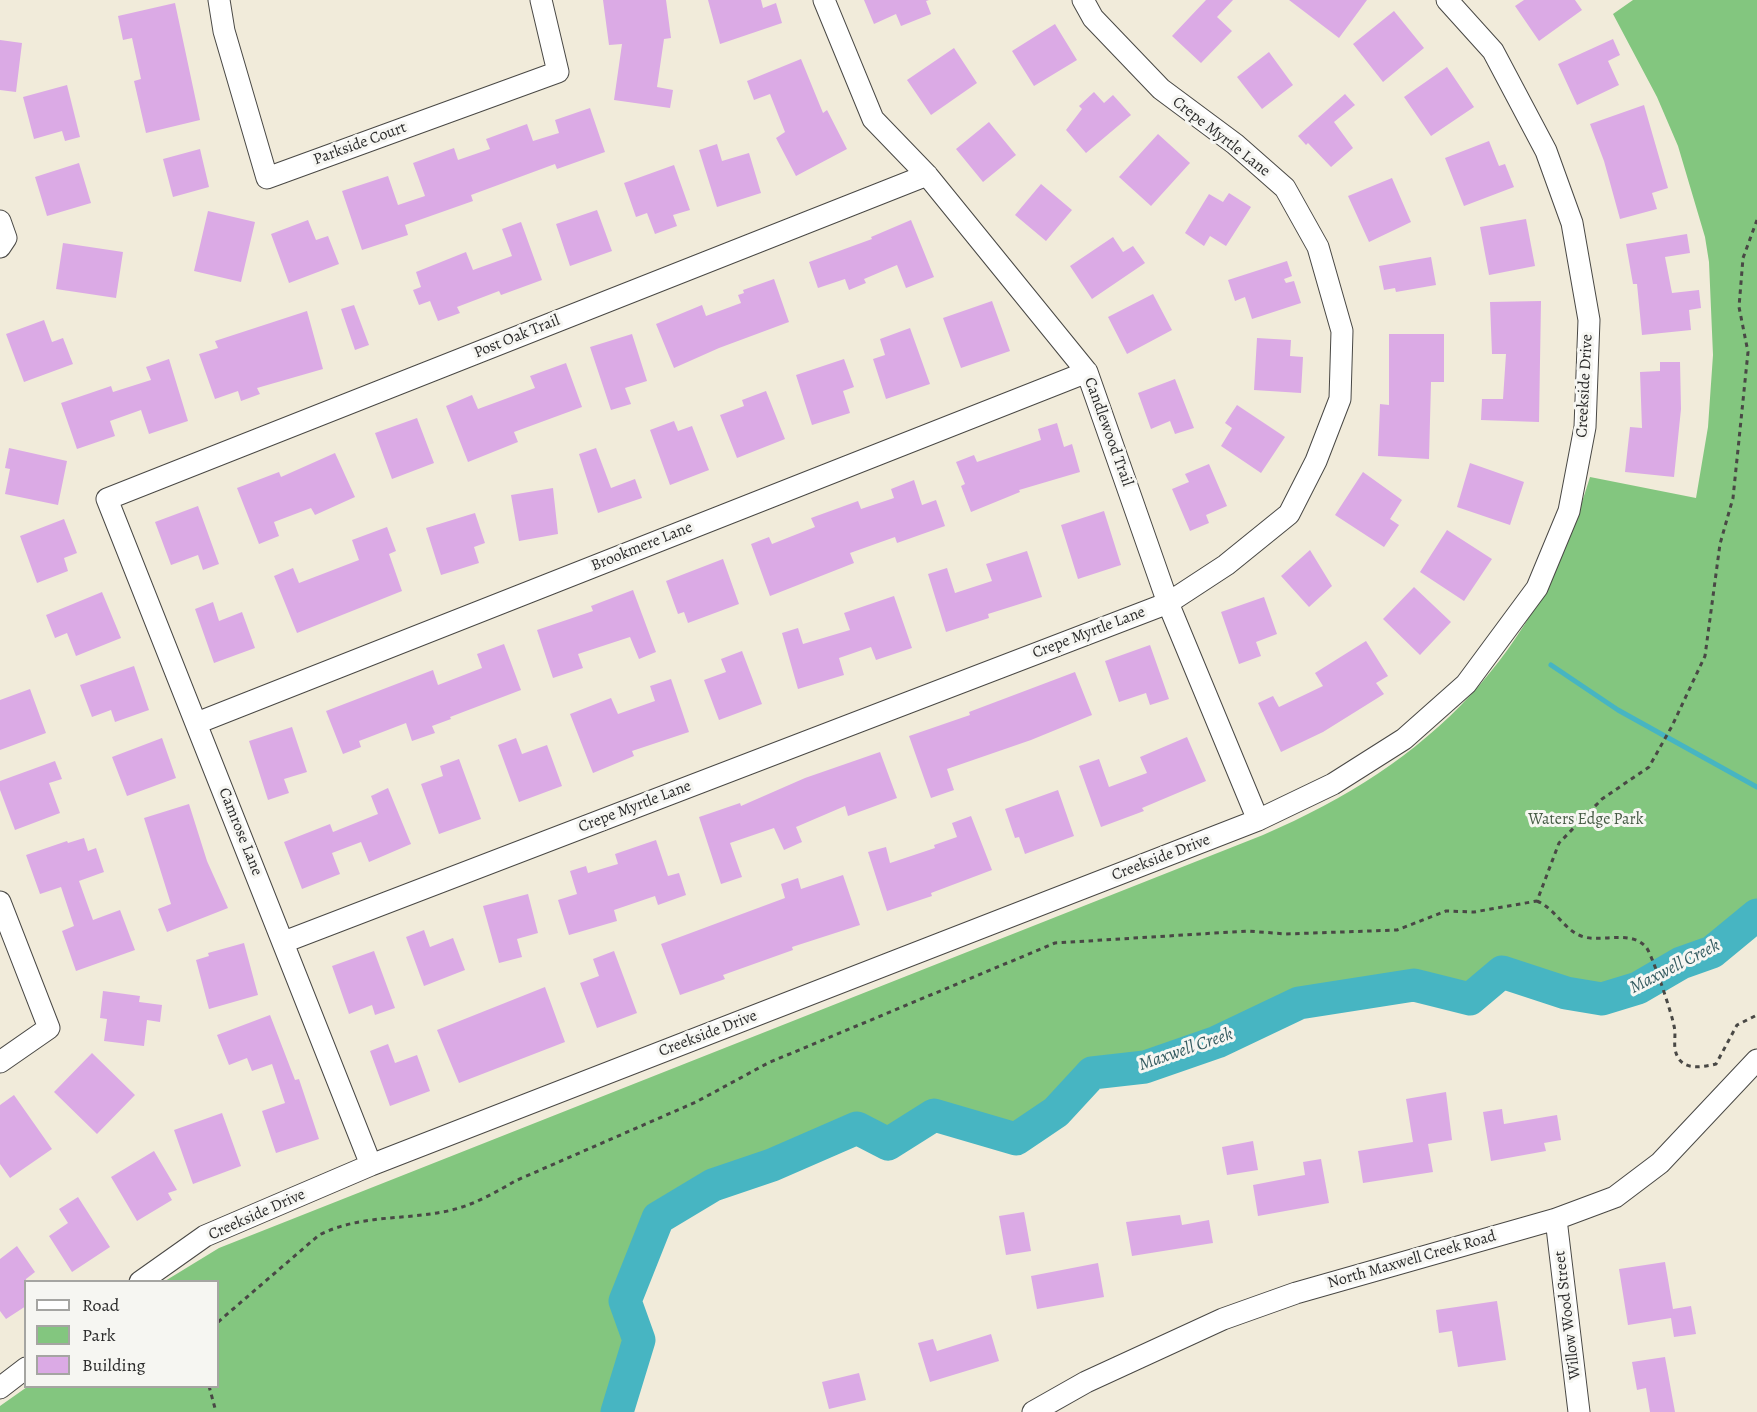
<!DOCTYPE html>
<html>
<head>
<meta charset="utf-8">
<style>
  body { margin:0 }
  #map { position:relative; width:1757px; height:1412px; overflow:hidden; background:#f1ebda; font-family:Alegreya,serif }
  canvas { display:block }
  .legend { position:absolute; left:24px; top:1280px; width:195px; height:108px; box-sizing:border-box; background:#f6f6f2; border:2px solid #a5a5a2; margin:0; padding:8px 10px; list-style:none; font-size:18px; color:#2b2b2b }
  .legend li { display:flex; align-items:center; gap:12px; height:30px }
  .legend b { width:30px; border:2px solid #a5a5a2 }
</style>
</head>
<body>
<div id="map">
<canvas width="1757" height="1412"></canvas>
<ul class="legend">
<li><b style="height:8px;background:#fff"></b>Road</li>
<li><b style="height:16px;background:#83c67f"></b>Park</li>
<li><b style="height:16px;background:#dbaae5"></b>Building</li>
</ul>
</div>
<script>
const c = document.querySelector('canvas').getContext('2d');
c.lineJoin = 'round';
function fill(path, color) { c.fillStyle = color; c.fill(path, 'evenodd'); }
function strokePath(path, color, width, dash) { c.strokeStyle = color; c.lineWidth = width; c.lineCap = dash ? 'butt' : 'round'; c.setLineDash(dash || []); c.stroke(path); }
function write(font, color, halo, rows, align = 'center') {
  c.font = font + ' Alegreya,serif'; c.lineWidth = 6; c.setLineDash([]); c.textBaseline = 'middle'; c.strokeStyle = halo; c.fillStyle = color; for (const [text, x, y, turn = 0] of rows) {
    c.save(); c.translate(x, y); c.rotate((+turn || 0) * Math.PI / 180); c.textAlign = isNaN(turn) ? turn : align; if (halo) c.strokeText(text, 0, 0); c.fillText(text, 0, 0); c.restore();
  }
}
fill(new Path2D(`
  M1633 0H1757V913L1712 952 1681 963 1638 988 1602 999 1566 993 1502 972 1470 999 1414 985 1299 1003 1217 1042 1145 1067 1092 1073 1056 1112 1016 1139 934 1115 888 1144 857 1128 772 1165 713 1185 658 1218 625 1301 639 1340 616 1412H0V1406L27 1387 218 1386V1282L165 1281 219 1248 1263 835C1433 762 1536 656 1590 477L1696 498 1708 427 1713 355 1709 262 1705 237 1678 146 1657 97 1613 14Z`), '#83c67f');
strokePath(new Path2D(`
  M1551 665 1618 710 1757 787`), '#47b5c2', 5);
strokePath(new Path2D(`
  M617 1412 639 1340 625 1301 658 1218 713 1185 772 1165 857 1128 888 1144 934 1115 1016 1139 1056 1112 1092 1073 1145 1067 1217 1042 1299 1003 1414 985 1470 999 1502 972 1566 993 1602 999 1638 988 1681 963 1712 952 1757 915`), '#47b5c2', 33);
fill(new Path2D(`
  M603 0H666L671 38 664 39 657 87 673 90 670 108 614 100 622 44 609 45Z
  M708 0H761L763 8 776 3 782 23 720 44Z
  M864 0H929L926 1 931 14 901 26 896 14 874 24Z
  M1206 0H1233L1217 17 1232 31 1201 63 1172 36Z
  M1289 0H1367L1339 38Z
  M1524 0H1575L1582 10 1539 41 1515 6Z
  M175 3 200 120 146 133 134 81 141 79 132 38 123 40 118 16Z
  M1394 11 1424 48 1383 82 1353 44Z
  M1055 24 1077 60 1034 86 1012 51Z
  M1613 39 1620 55 1608 61 1619 85 1577 105 1558 64Z
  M0 40 22 43 16 92 0 90Z
  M954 48 977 83 931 115 907 80Z
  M1269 52 1293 85 1262 109 1237 77Z
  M801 59 823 113 827 110 847 149 796 176 776 138 785 132 770 94 754 100 747 81Z
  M1447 67 1474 107 1431 136 1404 97Z
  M67 85 80 137 65 141 62 131 34 139 23 97Z
  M1094 92 1104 103 1113 95 1131 115 1086 153 1066 130 1082 109 1079 106Z
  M1345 94 1355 105 1334 122 1353 148 1331 167 1308 143 1306 145 1298 136Z
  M1644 105 1668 188 1652 193 1657 209 1620 219 1604 161 1590 124Z
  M590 108 605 152 557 169 555 164 471 195 473 201 405 225 408 235 362 250 342 191 388 176 398 205 425 196 413 163 454 148 458 160 490 149 486 139 527 124 533 141 559 133 555 120Z
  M989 122 1016 155 983 182 956 149Z
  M1158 134 1190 163 1151 206 1119 177Z
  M1489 141 1499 166 1505 164 1514 187 1464 206 1445 158Z
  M717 144 722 161 749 153 761 193 717 207 699 150Z
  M200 149 209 187 173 197 163 159Z
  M79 163 91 203 47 216 35 177Z
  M674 165 690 210 673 215 677 226 655 234 647 213 636 217 624 183Z
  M1392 178 1411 222 1369 242 1348 196Z
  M1041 184 1072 210 1046 241 1015 215Z
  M1229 193 1251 207 1226 246 1210 236 1204 246 1185 233 1209 194 1223 202Z
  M597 210 612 251 570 266 556 224Z
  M208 211 255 222 241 282 194 271Z
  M1526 219 1535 266 1489 275 1480 227Z
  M308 220 316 240 328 236 339 264 289 283 271 234Z
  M911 220 934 277 906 288 897 265 864 279 866 283 849 290 845 279 818 288 809 262 872 239 871 237Z
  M521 222 542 280 501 295 499 291 457 307 460 313 438 321 430 301 419 305 413 290 421 287 416 272 466 252 473 270 512 256 502 229Z
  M1687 234 1690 253 1665 257 1672 293 1699 290 1701 308 1689 310 1691 330 1642 335 1637 284H1633L1626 244Z
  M1113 237 1123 252 1133 246 1145 263 1092 299 1070 266Z
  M63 243 123 252 116 298 56 289Z
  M1431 257 1436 285 1396 292 1395 288 1384 290 1379 266Z
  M1287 261 1292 276 1284 279 1286 283 1294 281 1301 303 1252 319 1245 297 1235 301 1228 280Z
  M774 279 789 322 719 348 674 368 656 324 702 305 706 316 741 303 738 295 744 293 743 290Z
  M1153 294 1172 330 1127 354 1108 317Z
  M992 301 1010 351 961 368 943 318Z
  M1541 301 1539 422 1481 420 1482 399H1503L1506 354H1492L1490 302Z
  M354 305 369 345 355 350 341 309Z
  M307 311 323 369 257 388 260 394 241 401 238 391 215 399 199 354 218 348 215 341Z
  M44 320 52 342 63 338 73 364 24 382 6 334Z
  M910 328 930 384 886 399 873 359 885 355 880 339Z
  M632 334 647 381 625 388 631 404 611 410 590 347Z
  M1389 334H1444V382H1431L1429 459 1378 456 1380 404 1389 405Z
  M1257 338 1291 340 1290 356 1303 357 1301 393 1254 390Z
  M169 359 188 421 149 434 141 410 110 421 115 436 77 449 61 403 111 386 113 392 151 380 146 367Z
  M844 359 854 387 843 391 850 413 812 425 796 375Z
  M1660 362H1680L1681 409 1674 477 1625 472 1630 427 1642 428 1640 372 1660 371Z
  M566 363 582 407 514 432 518 442 468 462 446 406 472 395 478 409 535 388 530 376Z
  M1175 379 1194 428 1175 434 1170 421 1151 429 1138 393Z
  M766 391 785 439 737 458 720 415 744 406 742 400Z
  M1237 405 1285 437 1261 473 1221 446 1232 428 1225 423Z
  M417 418 434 463 392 479 375 433Z
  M674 421 678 431 692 426 709 470 670 485 650 430Z
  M1057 423 1064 447 1072 444 1080 472 1019 490 1020 492 971 512 961 486 965 484 956 462 974 455 977 462 1041 440 1038 429Z
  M9 448 67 461 58 505 5 494 10 469 5 468Z
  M596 448 611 488 635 479 642 498 598 513 579 454Z
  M335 453 355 497 315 515 311 508 274 522 279 536 259 544 237 488 279 472 281 477Z
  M1470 463 1524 482 1510 525 1457 507Z
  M1209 464 1227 506 1206 515 1209 523 1190 531 1172 489 1189 482 1185 474Z
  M1363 472 1402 500 1390 519 1399 525 1384 547 1335 515Z
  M914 480 922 505 936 500 945 526 897 543 895 537 850 553 854 563 770 596 751 544 769 537 772 544 815 527 811 518 858 501 861 509 894 498 891 489Z
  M553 488 558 534 519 541 511 495Z
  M198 506 219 564 203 570 198 555 171 565 155 522Z
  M1104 511 1121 565 1078 579 1061 525Z
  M475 513 485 543 474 547 479 563 441 575 426 528Z
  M64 519 77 553 64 558 68 571 37 583 20 536Z
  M387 527 396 551 389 554 402 591 297 633 274 576 293 568 299 583 359 560 352 540Z
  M1447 530 1492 559 1464 601 1420 572Z
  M1310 550 1332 586 1309 607 1281 576Z
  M1027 551 1042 597 988 614 989 618 946 632 928 574 947 568 955 593 992 581 986 564Z
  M723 559 739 604 688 623 684 612 678 614 666 581Z
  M1414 587 1451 622 1420 655 1383 619Z
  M633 590 656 652 639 659 630 637 578 654 583 668 553 678 537 630 593 611 591 606Z
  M102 592 121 638 76 656 67 633 55 638 46 615Z
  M894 596 912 648 876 660 871 647 839 658 844 675 798 689 782 633 798 628 803 644 850 630 844 613Z
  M1264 597 1277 634 1256 642 1261 656 1239 664 1221 612Z
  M213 602 219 621 242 612 255 648 214 663 195 609Z
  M1366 641 1388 676 1376 683 1384 694 1323 732 1281 752 1258 703 1273 696 1279 707 1323 686 1315 673Z
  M504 644 521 690 450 717 451 719 432 726 435 733 412 741 406 723 359 741 361 747 343 754 326 711 433 670 438 685 482 668 477 654Z
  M1150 645 1169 699 1150 705 1146 693 1119 702 1105 661Z
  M742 651 762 704 719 720 704 680 726 672 721 659Z
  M134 666 149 710 115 722 111 710 92 717 80 685Z
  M1075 672 1092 715 1031 740 947 769 954 790 931 798 909 736 970 715 969 712Z
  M671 679 689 732 632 751 634 756 593 773 570 714 611 698 618 714 655 701 650 686Z
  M30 689 46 733 0 750V700Z
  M292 727 307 772 284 779 289 793 268 800 249 741Z
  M1187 737 1206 781 1142 808 1144 811 1101 827 1079 766 1099 759 1109 787 1147 773 1140 757Z
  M162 738 176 778 127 796 112 757Z
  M516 738 522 754 547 745 562 786 519 802 498 745Z
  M880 752 897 798 848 816 845 806 796 827 802 842 784 850 774 828 730 843 742 877 721 884 699 817 740 803 741 806 805 778Z
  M459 759 481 819 439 834 421 784 443 776 440 766Z
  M55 761 62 779 49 783 60 813 15 830 0 790V781Z
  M388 788 411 844 369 862 361 842 332 853 340 874 302 889 284 842 330 824 333 832 378 814 371 796Z
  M1058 790 1074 836 1025 854 1019 837 1015 838 1005 809Z
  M189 804 207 861 228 908 167 932 158 909 171 904 144 818Z
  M971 816 992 870 931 893 932 896 887 911 868 852 886 847 890 863 935 848 934 845 957 837 952 823Z
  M84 838 88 851 96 848 104 872 79 881 93 920 120 910 135 950 76 971 62 931 74 926 61 887 40 894 26 855 67 841 68 843Z
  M656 840 668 876 679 873 686 895 658 905 655 896 614 910 617 921 569 935 558 900 577 894 570 871 586 866 588 873 618 864 615 854Z
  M843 875 860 925 792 947 793 950 723 975 725 979 680 995 661 944 785 898 781 884 798 878 801 889Z
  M528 894 538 933 517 939 522 957 499 963 483 906Z
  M424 930 430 947 453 938 465 970 424 986 406 937Z
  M244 943 258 995 209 1009 196 960 209 956 208 953Z
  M374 951 395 1008 375 1015 372 1005 349 1014 332 966Z
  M614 951 637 1013 597 1028 580 983 599 976 593 959Z
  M545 987 565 1042 459 1083 437 1030Z
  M103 991 140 996 139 1002 162 1005 160 1022 147 1020 144 1046 104 1041 107 1019 100 1018Z
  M270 1015 295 1080 299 1079 319 1139 276 1153 262 1111 285 1103 272 1064 252 1071 247 1058 229 1065 217 1035Z
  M388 1044 395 1063 417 1055 430 1091 390 1106 370 1051Z
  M92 1053 135 1095 97 1134 54 1092Z
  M1446 1092 1452 1140 1428 1144 1433 1172 1363 1183 1358 1151 1413 1142 1406 1099Z
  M14 1095 52 1149 10 1178 0 1164V1105Z
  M1502 1109 1504 1124 1557 1115 1561 1140 1544 1143 1546 1151 1491 1161 1483 1112Z
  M222 1113 241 1166 193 1184 174 1130Z
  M1253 1141 1258 1170 1227 1175 1222 1147Z
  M154 1151 177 1190 168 1193 172 1200 137 1221 111 1177Z
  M1321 1159 1329 1203 1258 1216 1253 1185 1305 1175 1303 1162Z
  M78 1197 110 1247 72 1272 49 1236 68 1223 59 1209Z
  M1024 1212 1031 1251 1006 1255 999 1216Z
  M1180 1215 1182 1225 1209 1220 1213 1243 1132 1256 1126 1222Z
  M17 1246 35 1272 26 1279V1306L6 1319 0 1311V1259Z
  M1665 1262 1673 1309 1691 1306 1696 1334 1674 1337 1671 1318 1628 1325 1619 1269Z
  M1098 1263 1104 1297 1037 1309 1031 1276Z
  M1497 1301 1506 1360 1458 1367 1452 1331 1439 1333 1436 1310Z
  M991 1334 999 1361 930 1382 918 1343 933 1339 937 1351Z
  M1665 1357 1675 1412H1650L1646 1388 1637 1390 1632 1362Z
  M859 1373 866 1400 829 1409 822 1382Z`), '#dbaae5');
const minor = new Path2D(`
  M219 0 224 31 267 178 558 72 541 0
  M824 0 873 119 927 175 1087 372 1168 603 1258 820
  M0 221 6 238 0 247
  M197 723 1087 372
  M0 902 49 1028 0 1062
  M284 942 1168 603 1226 565 1289 514 1316 461 1340 399 1342 331 1318 247 1285 188 1235 144 1161 89 1093 18 1083 0
  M371 1165 107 499 927 175
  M1556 1219 1579 1412
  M140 1282 205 1236 371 1165 1258 820 1333 784 1404 739 1466 684 1537 588 1569 511 1585 427 1589 320 1572 223 1546 151 1493 51 1447 0
  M0 1388 26 1368
  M1033 1412 1086 1382 1223 1319 1296 1293 1556 1219 1615 1197 1660 1163 1757 1060`);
strokePath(minor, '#494845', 23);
strokePath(new Path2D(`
  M1537 901C1556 909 1565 932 1584 937 1604 942 1631 930 1646 947 1652 954 1672 1014 1674 1026 1676 1033 1674 1041 1675 1049 1679 1071 1699 1068 1716 1064L1737 1025 1757 1015
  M218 1322 319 1235C359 1215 400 1220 442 1212 468 1208 493 1194 515 1181L696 1102 768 1063 1055 943 1248 931 1286 934 1397 930 1446 911 1474 912 1537 901 1559 843 1602 799 1649 767 1672 726 1705 656 1720 544 1733 498 1748 352 1739 307 1743 258 1757 220
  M209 1386 216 1412`), '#494845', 3, [4.5, 4.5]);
strokePath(minor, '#fff', 21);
write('16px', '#2b2b2b', '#f6f6f2', [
  ["Crepe Myrtle Lane",1221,137,38],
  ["Parkside Court",360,144,-20],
  ["Post Oak Trail",517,337,-22],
  ["Creekside Drive",1585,386,-87],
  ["Candlewood Trail",1108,432,70],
  ["Brookmere Lane",642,547,-22],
  ["Crepe Myrtle Lane",1089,633,-21],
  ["Crepe Myrtle Lane",635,807,-21],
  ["Camrose Lane",240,832,68],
  ["Creekside Drive",1161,858,-21],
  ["Creekside Drive",708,1034,-21],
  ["Creekside Drive",257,1215,-24],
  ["North Maxwell Creek Road",1412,1260,-16],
  ["Willow Wood Street",1568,1315,-97]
]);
write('16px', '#455a44', '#f6f6f2', [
  ["Waters Edge Park",1586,820]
]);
write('italic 18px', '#355b60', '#f6f6f2', [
  ["Maxwell Creek",1675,967,-27],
  ["Maxwell Creek",1186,1050,-19]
]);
</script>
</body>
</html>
